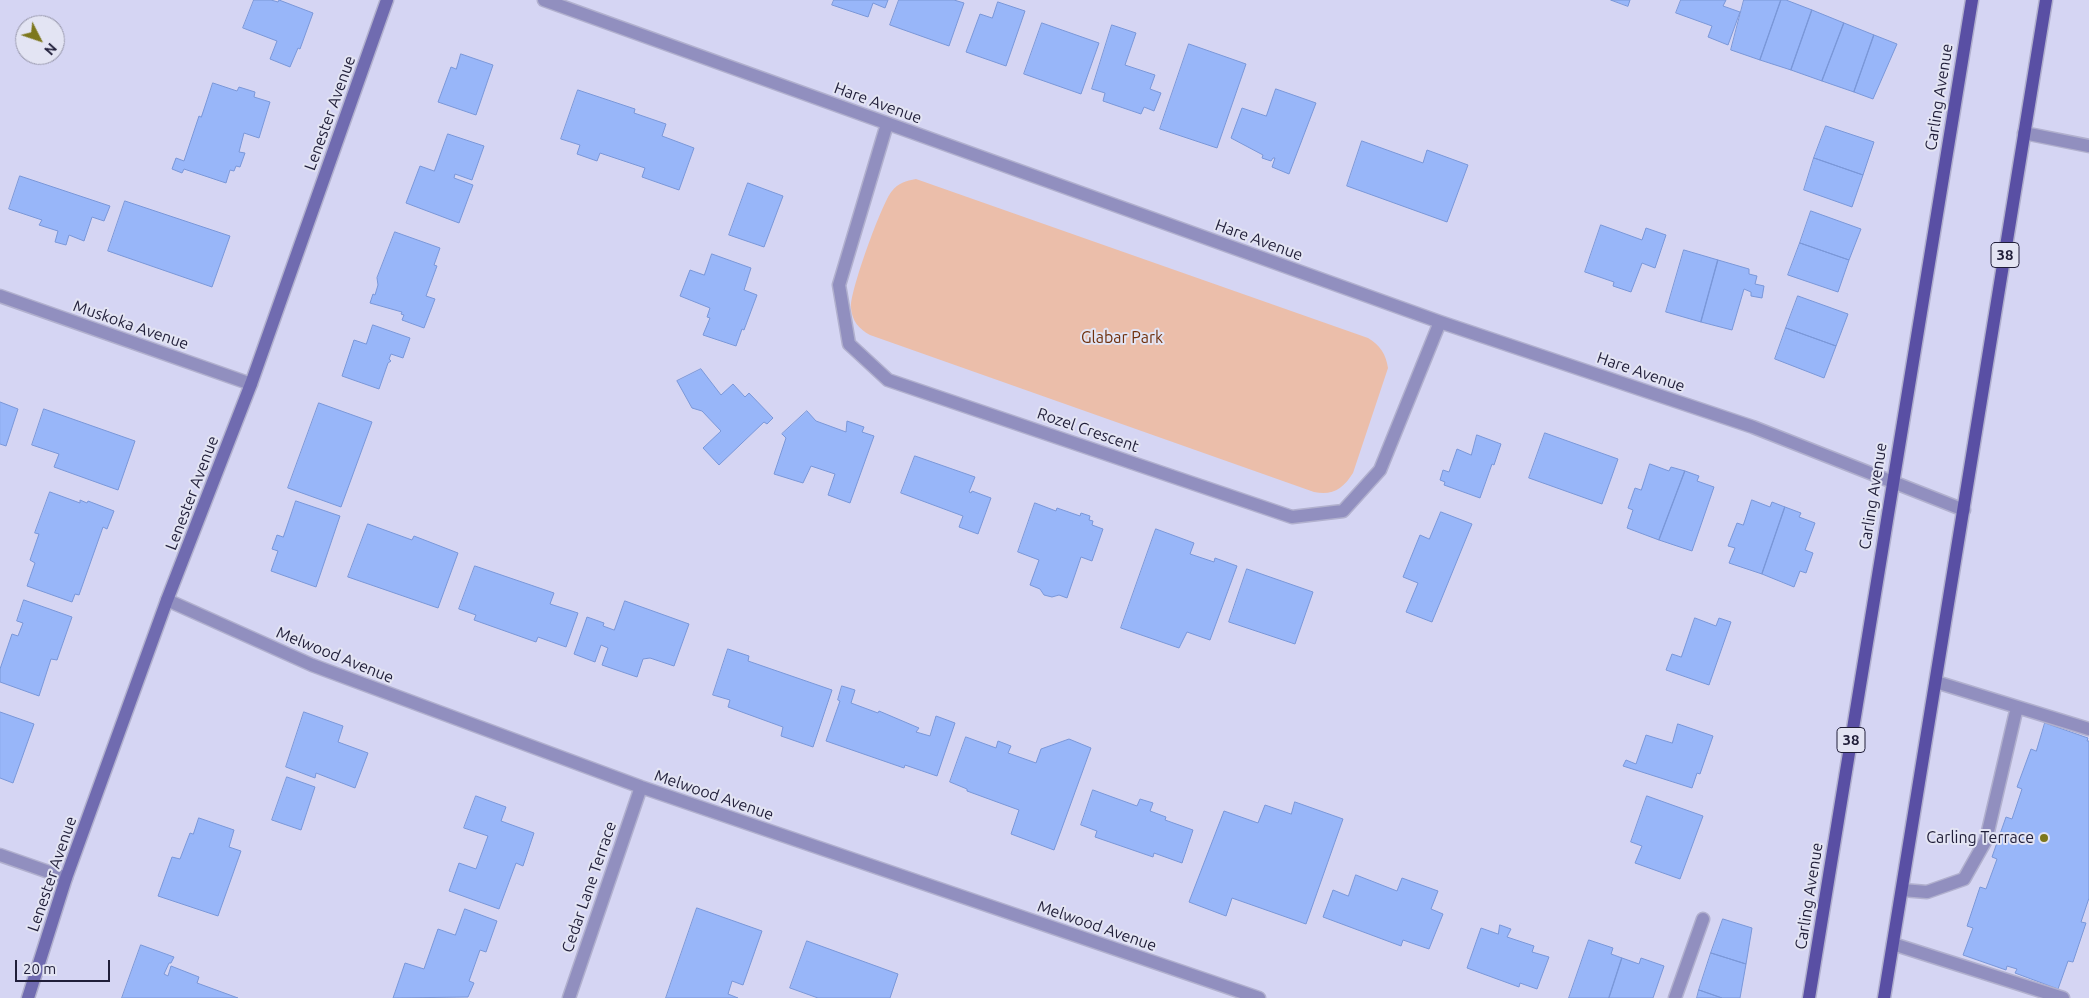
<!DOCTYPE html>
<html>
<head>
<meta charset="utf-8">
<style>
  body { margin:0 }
  #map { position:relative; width:2089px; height:998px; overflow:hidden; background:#d5d5f3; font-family:Ubuntu,sans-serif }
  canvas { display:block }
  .north { position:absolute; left:15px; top:15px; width:50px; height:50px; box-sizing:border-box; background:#e3e4f3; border:1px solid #9595a9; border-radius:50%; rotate:131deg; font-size:14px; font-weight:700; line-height:20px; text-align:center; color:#201e39 }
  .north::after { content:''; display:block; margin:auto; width:18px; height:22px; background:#7d771c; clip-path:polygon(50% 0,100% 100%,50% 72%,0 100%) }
  .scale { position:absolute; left:15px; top:960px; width:95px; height:22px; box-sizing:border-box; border:2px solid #201e39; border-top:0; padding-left:6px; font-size:15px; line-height:18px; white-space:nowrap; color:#201e39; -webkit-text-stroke:4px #e3e4f3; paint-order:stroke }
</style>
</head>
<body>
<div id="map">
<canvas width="2089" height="998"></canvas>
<div class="north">N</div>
<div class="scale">20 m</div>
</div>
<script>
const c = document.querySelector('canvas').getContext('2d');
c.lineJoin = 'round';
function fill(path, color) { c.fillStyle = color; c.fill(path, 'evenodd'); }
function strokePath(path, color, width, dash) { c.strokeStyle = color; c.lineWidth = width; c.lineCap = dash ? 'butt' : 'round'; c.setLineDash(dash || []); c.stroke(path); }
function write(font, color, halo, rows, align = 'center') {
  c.font = font + ' Ubuntu,sans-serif'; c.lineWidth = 4; c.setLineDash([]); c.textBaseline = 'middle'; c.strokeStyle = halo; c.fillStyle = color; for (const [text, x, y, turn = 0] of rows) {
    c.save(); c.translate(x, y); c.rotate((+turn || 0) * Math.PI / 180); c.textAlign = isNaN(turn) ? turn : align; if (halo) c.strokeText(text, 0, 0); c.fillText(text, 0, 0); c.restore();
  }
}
fill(new Path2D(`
  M916 179 1368 338C1380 345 1386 354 1388 368L1353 473C1343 489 1332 496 1314 492L870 335C859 329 852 321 851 308 849 294 882 202 892 191 898 183 906 181 916 179Z`), '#ebbeaa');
const building = new Path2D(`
  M254 0H271L278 2 279 0 313 13 300 49 298 48 290 67 270 59 277 41 243 28Z
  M834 0H888L885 8 873 3 868 17 832 5Z
  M899 0H954L964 3 949 46 890 25Z
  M1611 0H1630L1628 6Z
  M1681 0H1726L1723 6 1740 12 1728 45 1708 37 1712 26 1676 13Z
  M1744 0H1781L1760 60 1731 50Z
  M1781 0H1786L1812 10 1791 70 1760 60Z
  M998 2 1025 11 1006 66 966 52 980 14 992 18Z
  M1812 10 1844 23 1822 81 1791 70Z
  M1042 23 1099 43 1081 94 1024 74Z
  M1844 23 1874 35 1854 92 1822 81Z
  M1112 25 1136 33 1125 65 1155 75 1150 89 1161 93 1154 111 1144 107 1141 114 1103 101 1105 93 1092 89Z
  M1874 35 1897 44 1873 99 1854 92Z
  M1189 44 1246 64 1217 148 1160 129Z
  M461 54 493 65 476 115 438 102 451 67 456 69Z
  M213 83 237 91 239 87 255 92 254 97 270 102 259 138 244 133 239 152 245 153 240 167 236 166 234 171 230 170 226 183 184 169 182 173 172 169 176 158 184 161 199 116 201 117Z
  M1276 89 1316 103 1289 174 1272 167 1275 158H1273L1271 161 1262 158 1263 155 1231 138 1242 108 1266 116Z
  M578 90 635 109 634 113 666 124 662 136 694 148 679 190 642 177 645 168 600 153 597 161 577 154 580 145 561 139Z
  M1826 126 1874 142 1863 175 1814 158Z
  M448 134 484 146 472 180 455 174 454 178 473 185 459 223 406 203 420 166 434 171Z
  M1362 141 1423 163 1427 150 1468 165 1447 222 1347 186Z
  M1814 158 1863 175 1852 207 1804 190Z
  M20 176 110 206 104 221 92 217 84 241 69 235 66 245 55 242 58 231 39 225 42 220 9 209Z
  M748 183 783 196 764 247 729 235Z
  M125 201 230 236 212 287 108 251Z
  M1811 211 1861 229 1849 260 1800 243Z
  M1601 225 1642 240 1646 228 1666 235 1655 268 1642 263 1631 292 1613 286 1614 282 1585 272Z
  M395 232 440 248 434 265 437 266 426 296 435 299 424 328 402 320 404 315 401 314 402 312 370 303 373 294 375 295 378 285 377 278Z
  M1800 243 1849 260 1838 292 1788 275Z
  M1684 250 1718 260 1701 322 1666 312Z
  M712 254 751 268 744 290 757 295 744 330 742 329 736 346 703 335 710 318 707 317 710 308 680 296 690 270 704 275Z
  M1718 260 1749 269V274L1757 276 1755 284 1764 286 1762 298 1751 296V292L1744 289 1732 330 1701 322Z
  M1798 296 1848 314 1836 346 1786 328Z
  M373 325 410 338 403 358 391 354 389 359 391 361 388 363 379 389 342 376 354 340 366 344Z
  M1786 328 1836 346 1824 378 1775 359Z
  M701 369 721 395 733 384 745 397 749 393 773 418 767 424 764 422 719 465 703 448 721 431 702 411 692 408 677 381Z
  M0 402 18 409 6 446 0 444Z
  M319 403 372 422 341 507 288 488Z
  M44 409 135 441 118 490 54 467 59 454 32 445Z
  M807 411 816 421 846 432 847 421 864 427 862 432 874 436 850 503 828 495 835 474 811 466 803 483 774 474 786 438 782 434Z
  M1545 433 1618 459 1602 504 1529 478Z
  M1477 435 1501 444 1494 465 1492 464 1480 498 1444 485 1445 482 1440 480 1443 470 1449 472 1457 449 1471 455Z
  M915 456 975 477 969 492 971 493 972 491 991 498 978 534 959 527 963 516 901 493Z
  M1650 464 1669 471 1671 467 1685 471 1659 540 1627 528 1633 510 1628 508 1635 488 1641 490Z
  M1685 471 1699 476 1697 481 1714 487 1692 551 1659 540Z
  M50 492 80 503V500L87 503 88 501 114 511 107 529 103 527 79 595 75 594 72 602 27 586 35 563 30 560 39 534 35 533Z
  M1752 500 1770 507 1772 502 1785 507 1762 574 1729 563 1735 548 1728 546 1737 523 1743 525Z
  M296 501 340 516 316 587 271 571 278 551 272 549 277 535 283 537Z
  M1035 503 1056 511 1057 508 1080 516 1081 513 1090 516 1089 520 1093 521 1092 525 1103 529 1092 561 1081 557 1067 598 1059 595 1052 597 1044 595 1040 589 1030 585 1039 560 1018 552Z
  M1785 507 1801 513 1799 517 1815 523 1805 550 1813 553 1806 573 1800 571 1794 587 1762 574Z
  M1441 512 1472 524 1432 622 1406 612 1418 583 1403 577 1420 535 1429 539Z
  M368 524 412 540 414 536 458 553 438 608 348 577Z
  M1156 529 1194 543 1190 554 1214 562 1215 558 1237 566 1210 640 1187 632 1179 648 1121 628Z
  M475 566 554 593 550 604 578 613 566 647 538 637 536 642 474 620 476 615 459 609Z
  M1247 569 1313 592 1295 644 1229 622Z
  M24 600 72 617 57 660 51 659 39 696 0 682V669L12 634 18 636 23 623 17 621Z
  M625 601 689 624 674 666 650 658 643 659 637 677 602 665 608 648 601 645 595 662 574 654 587 617 604 623 603 626 614 630Z
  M1695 618 1716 626 1719 618 1731 622 1709 685 1666 670 1672 654 1681 657Z
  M728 649 749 656 748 661 832 690 813 747 781 736 783 727 728 707 730 700 713 695Z
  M842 686 855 690 851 703 878 713 879 711 919 728 916 732 930 736 936 716 955 723 937 776 905 765 904 768 826 741 840 701 838 700Z
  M0 712 34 724 13 783 0 778Z
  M304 712 343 726 338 742 368 753 355 788 316 773 315 778 286 767Z
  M2045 723 2088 738 2087 741H2089V898L2081 922 2086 923 2073 962 2068 961 2058 989 2015 973 2017 969 2007 966 2006 970 1963 955 1973 928 1967 926 1980 887 1986 889 1997 859 1992 857 2006 817 2012 819 2022 789 2017 787 2031 749 2036 751Z
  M1678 724 1713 736 1700 774 1697 773 1692 788 1623 766 1626 760 1636 764 1646 735 1672 743Z
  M966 737 996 748 998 741 1011 746 1008 753 1036 763 1041 749 1069 739 1091 748 1054 850 1011 834 1019 810 967 791V789L950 782Z
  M287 777 315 787 301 830 272 820Z
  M1093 790 1137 806 1140 799 1153 803 1150 811 1166 817 1165 820 1193 830 1182 863 1154 853 1153 857 1095 837 1097 831 1081 825Z
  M476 796 506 807 501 821 534 833 523 866 516 863 499 909 449 891 459 863 476 869 488 836 464 828Z
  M1647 796 1703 816 1680 879 1635 863 1642 846 1631 842Z
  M1295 802 1343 819 1306 924 1232 898 1226 916 1189 902 1224 811 1258 823 1265 805 1291 814Z
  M199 818 234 830 229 847 241 851 218 916 158 896 172 857 180 859 190 833 193 834Z
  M1356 875 1397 891 1402 878 1438 891 1431 909 1443 914 1429 949 1403 940 1401 946 1323 917 1333 890 1348 896Z
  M697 908 762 931 743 985 732 981 728 994 738 998H666Z
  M465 909 497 921 486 952 480 950 469 981 474 983 468 997 393 998 405 963 424 969 438 929 455 935Z
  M1723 919 1752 928 1746 964 1711 953Z
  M1500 925 1511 929 1507 937 1534 946 1532 952 1549 957 1537 989 1520 983 1519 987 1467 968 1481 928 1498 934Z
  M1589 940 1613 948 1611 954 1622 958 1609 998H1569Z
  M807 941 898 974 890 998H818L790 988Z
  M141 945 174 957 171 963H169L164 974 168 976 171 966 199 977 197 983 238 998H122Z
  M1711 953 1746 964 1740 998H1722L1699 990Z
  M1622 958 1639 964 1641 958 1664 966 1653 998H1609Z
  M1699 990 1722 998H1697Z`);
fill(building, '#98b6f9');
strokePath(building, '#7a97d8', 1);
const lane = new Path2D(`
  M2024 133 2089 146
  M1936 682 2089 729
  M1902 890 1927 892 1964 879 1986 840 2017 707
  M1893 944 2063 998
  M1675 998 1703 919`);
const street = new Path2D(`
  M544 0 1440 322 1753 427 1964 510
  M887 124 839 285 849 344 888 380 1292 517 1343 511 1380 470 1440 322
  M0 296 251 384
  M167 600 312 665 641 787 1259 998
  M0 855 66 878
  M569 998 641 787`);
const secondary = new Path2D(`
  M28 998 66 878 167 600 251 384 387 0`);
const primary = new Path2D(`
  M1809 998 1972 0
  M1884 998 2046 0`);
strokePath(lane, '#b1b0ce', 15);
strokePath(street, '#b1b0ce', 15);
strokePath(secondary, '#b1b0ce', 15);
strokePath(primary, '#b1b0ce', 15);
strokePath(lane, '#918fbf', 12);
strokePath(street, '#918fbf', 12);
strokePath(secondary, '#706bb0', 12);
strokePath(primary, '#594fa4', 12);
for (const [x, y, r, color] of [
  [2044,838,5,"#7d771c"]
]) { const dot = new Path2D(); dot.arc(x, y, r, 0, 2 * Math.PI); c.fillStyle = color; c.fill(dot); strokePath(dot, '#e3e4f3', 2); }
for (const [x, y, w] of [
  [2005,255,28],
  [1851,740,28]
]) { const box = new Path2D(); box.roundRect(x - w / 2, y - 12.5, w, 25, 4); c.fillStyle = '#e3e4f3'; c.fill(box); strokePath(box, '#201e39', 1); }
write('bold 15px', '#201e39', null, [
  ["38",2005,255],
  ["38",1851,740]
]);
write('16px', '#201e39', '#e3e4f3', [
  ["Carling Avenue",1939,97,-81],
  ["Hare Avenue",878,103,20],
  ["Lenester Avenue",330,113,-70],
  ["Hare Avenue",1259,240,20],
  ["Muskoka Avenue",131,325,19],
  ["Hare Avenue",1641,372,19],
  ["Rozel Crescent",1088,430,19],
  ["Lenester Avenue",192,493,-69],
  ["Carling Avenue",1873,496,-81],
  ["Melwood Avenue",335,655,22],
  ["Melwood Avenue",714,795,19],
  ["Lenester Avenue",52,874,-71],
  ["Cedar Lane Terrace",589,887,-71],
  ["Carling Avenue",1809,896,-81],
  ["Melwood Avenue",1097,926,19]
]);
write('16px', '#6f300d', '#e3e4f3', [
  ["Glabar Park",1122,338]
]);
write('16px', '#201e39', '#e3e4f3', [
  ["Carling Terrace",2034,838]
], 'right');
</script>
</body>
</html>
